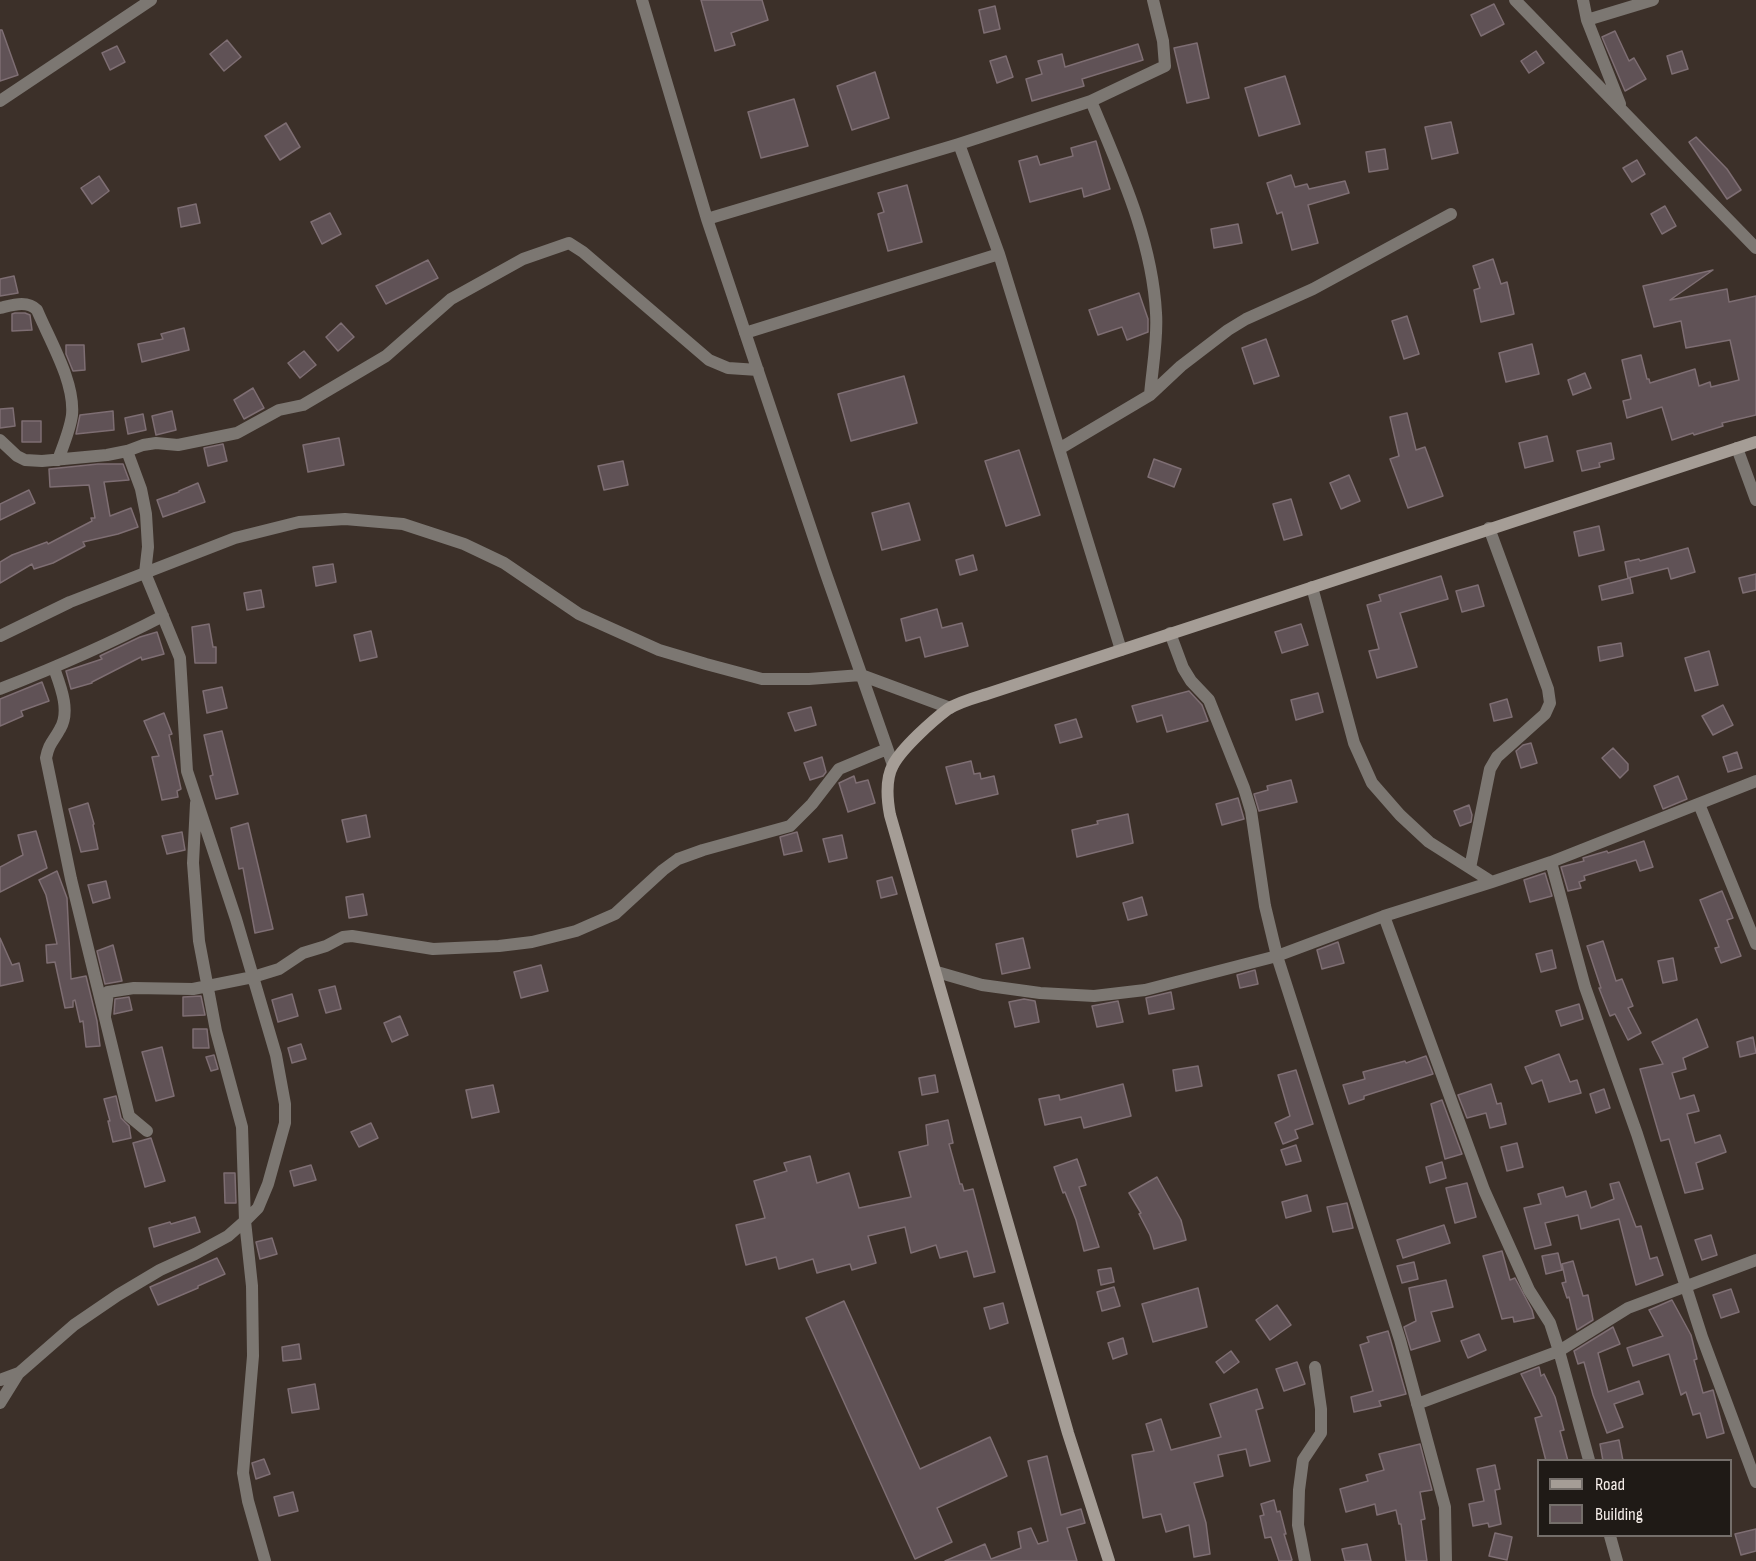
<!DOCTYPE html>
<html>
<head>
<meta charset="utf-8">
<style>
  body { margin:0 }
  #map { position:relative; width:1756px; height:1561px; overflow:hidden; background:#3c3029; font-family:"Sofia Sans Condensed",sans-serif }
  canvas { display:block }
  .legend { position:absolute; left:1537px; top:1459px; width:195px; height:78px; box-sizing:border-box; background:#1f1a16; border:2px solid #756f6b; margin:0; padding:8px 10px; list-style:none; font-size:18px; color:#f6eeea }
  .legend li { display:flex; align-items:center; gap:12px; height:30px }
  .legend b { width:30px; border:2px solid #756f6b }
</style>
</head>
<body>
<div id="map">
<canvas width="1756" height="1561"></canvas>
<ul class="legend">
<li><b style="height:8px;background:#a59d96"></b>Road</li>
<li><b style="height:16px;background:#605256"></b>Building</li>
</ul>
</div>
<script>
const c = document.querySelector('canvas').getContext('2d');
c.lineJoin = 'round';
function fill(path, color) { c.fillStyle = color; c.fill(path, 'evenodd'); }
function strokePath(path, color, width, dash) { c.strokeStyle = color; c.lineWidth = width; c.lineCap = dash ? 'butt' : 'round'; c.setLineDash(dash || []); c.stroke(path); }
const building = new Path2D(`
  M701 0H762L768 20 731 33 735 45 715 51Z
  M1494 4 1504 24 1481 36 1471 15Z
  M995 6 1000 29 984 33 979 10Z
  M0 30H2L18 75 0 81Z
  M1615 31 1629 61 1634 58 1646 79 1625 91 1602 37Z
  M227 40 241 57 224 71 210 54Z
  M1197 43 1209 98 1187 103 1174 48Z
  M1138 44 1143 60 1082 79 1084 86 1032 101 1026 79 1042 74 1038 61 1062 54 1065 67Z
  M117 46 125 62 110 70 102 53Z
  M1536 51 1544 63 1529 73 1521 61Z
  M1682 51 1688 69 1672 74 1667 56Z
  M1006 56 1013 77 997 83 990 61Z
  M875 72 889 118 852 130 837 86Z
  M1285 76 1300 124 1259 136 1245 88Z
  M794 99 808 146 761 158 748 112Z
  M1451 122 1458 153 1432 159 1425 127Z
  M286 123 300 147 280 160 265 136Z
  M1696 137 1727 169 1741 190 1727 199 1689 142Z
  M1096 141 1110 189 1084 197 1082 188 1030 202 1019 161 1037 156 1040 165 1073 156 1071 148Z
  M1385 149 1388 169 1369 172 1366 152Z
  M1637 160 1645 174 1632 182 1623 168Z
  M1291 175 1295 187 1307 184 1309 189 1345 181 1349 193 1308 205 1318 243 1292 250 1282 212 1277 214 1267 183Z
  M99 176 109 191 92 204 81 188Z
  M907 185 922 242 888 251 878 214 884 212 878 193Z
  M196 204 200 223 181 227 178 208Z
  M1665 206 1676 226 1662 234 1651 214Z
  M330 213 341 234 322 244 311 222Z
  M1238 224 1242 243 1214 248 1211 229Z
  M1493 259 1501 284 1507 282 1514 314 1481 322 1474 290 1480 288 1473 266Z
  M428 260 438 278 386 304 376 286Z
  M1713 270 1670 300 1727 289 1729 302 1756 296V415L1722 423 1723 426 1694 435 1693 433 1672 440 1662 407 1627 418 1623 401 1631 399 1622 360 1641 355 1647 379H1649L1650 383 1695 369 1699 386 1710 382 1711 387 1739 380 1730 340 1686 348 1681 321 1654 327 1643 286Z
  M14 276 18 293 0 296V279Z
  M1139 293 1148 319V332L1127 340 1122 327 1098 335 1089 310Z
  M15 313H25L30 315 32 330 12 331V314Z
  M1407 316 1419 354 1404 359 1392 321Z
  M341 323 354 337 338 351 326 337Z
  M184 328 189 350 142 362 138 344 163 339 161 334Z
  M1266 339 1279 376 1254 384 1242 348Z
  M1532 344 1539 374 1506 382 1499 353Z
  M66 345H84L85 370 73 371 66 354Z
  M304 351 316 365 300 378 288 363Z
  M1585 373 1591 388 1573 395 1568 380Z
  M904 376 917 423 851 441 838 394Z
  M253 388 264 408 244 419 234 400Z
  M13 408 15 426 0 428V409Z
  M113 411 114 430 76 434 80 415Z
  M172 411 176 430 156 435 152 416Z
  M1407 413 1416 450 1425 447 1443 496 1408 508 1390 459 1399 456 1390 417Z
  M143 414 146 430 128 434 125 418Z
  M22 421H41V442H22Z
  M1547 436 1553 461 1525 468 1519 443Z
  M339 438 344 465 308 472 303 445Z
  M1611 443 1614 459 1599 463 1600 467 1582 471 1577 451Z
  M223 444 227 461 208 466 204 448Z
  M1019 450 1040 515 1006 526 985 461Z
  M1154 459 1181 469 1174 487 1148 477Z
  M623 461 628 485 604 490 598 466Z
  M98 464H123L129 480 104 482 110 516 131 508 138 527 118 534 83 542 85 546 53 563 34 569 32 564 0 583V562L12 555 47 542 48 544 92 521 91 518H95L89 485 50 487 49 469Z
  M1349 475 1360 501 1341 509 1330 483Z
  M198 483 205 502 163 517 157 500 179 492V491Z
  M29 490 35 503 0 520V504Z
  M1291 499 1302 535 1284 540 1273 504Z
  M909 503 920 540 882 550 872 513Z
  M1599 526 1604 550 1579 556 1574 532Z
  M1688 548 1695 572 1671 579 1668 568 1628 578 1625 562 1639 559 1640 561Z
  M973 555 977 570 960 575 956 560Z
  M333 564 336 582 316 586 313 567Z
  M1756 574V590L1743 593 1739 578Z
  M1441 576 1448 599 1400 613 1417 667 1377 678 1369 651 1379 649 1367 605 1381 601 1379 595Z
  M1630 578 1633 593 1602 600 1599 586Z
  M1478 585 1484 606 1462 612 1456 591Z
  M261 590 264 607 247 610 244 593Z
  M937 609 942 628 962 623 968 646 925 657 920 637 906 641 901 619Z
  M209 624 213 647H216V663H195L192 627Z
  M1301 624 1308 645 1282 653 1275 632Z
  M371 631 377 657 360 661 354 635Z
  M157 632 164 654 142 660 141 657 92 682V683L71 689 66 671 102 659 100 656 102 655 140 637Z
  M1621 643 1623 656 1600 661 1598 647Z
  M1709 651 1718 685 1695 691 1685 658Z
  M42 682 49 701 21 711 23 716 0 726V699Z
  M222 687 227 708 207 713 203 691Z
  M1189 691 1202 705 1208 721 1167 732 1162 715 1137 722 1132 706Z
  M1318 693 1323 712 1296 720 1291 700Z
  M1507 699 1512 717 1494 721 1490 704Z
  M1723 705 1733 725 1713 735 1702 716Z
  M811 707 816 725 795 731 788 713Z
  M164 713 172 734 169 735 181 789 177 791 178 797 162 800 152 757 159 756 144 721Z
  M1076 719 1082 737 1060 743 1055 725Z
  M222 731 238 794 216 799 210 776 213 775 204 735Z
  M1531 743 1537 763 1521 768 1516 751 1523 745Z
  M1613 748 1628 764V770L1620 778 1602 758Z
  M1737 752 1742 768 1728 772 1723 757Z
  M822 757 826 772 823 776 810 780 804 763Z
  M971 761 974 774 980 773 981 779 994 776 998 794 956 804 946 767Z
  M854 776 856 783 868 780 875 803 848 812 839 783Z
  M1678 776 1687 799 1663 809 1654 786Z
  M1291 780 1297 802 1259 811 1254 794 1268 790 1267 786Z
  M1238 798 1244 819 1222 825 1216 804Z
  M88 803 94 824 93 825 98 849 81 852 69 809Z
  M1469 805 1472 815 1471 822 1460 826 1454 811Z
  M1128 814 1133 843 1077 857 1072 830 1098 824 1097 821Z
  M366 815 370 837 347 842 342 820Z
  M248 823 273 929 255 933 243 868 239 869 231 828Z
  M36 831 47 868 0 892V867L23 855 18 835Z
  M182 832 185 850 167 854 162 836Z
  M797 832 802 851 784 855 780 837Z
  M842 835 847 858 829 862 823 839Z
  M1644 841 1653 867 1640 871 1636 860 1584 876 1585 880 1579 882 1581 888 1568 891 1561 867 1584 861 1583 858 1607 851 1608 853Z
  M57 871 67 898 71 979 86 976 97 1021 100 1046 86 1047 83 1021 80 1022 75 1000 73 1001V1007L65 1008 55 962 47 963 46 945 57 944 46 895 39 880Z
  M1545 873 1552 896 1530 902 1524 880Z
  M892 877 897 894 881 898 877 881Z
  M106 881 110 898 93 903 88 885Z
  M1722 891 1733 918 1727 920 1741 956 1721 963 1715 948 1719 947 1700 900Z
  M363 894 367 915 349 918 346 897Z
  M1142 897 1147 915 1128 920 1123 903Z
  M0 938 12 965 19 963 23 981 0 986Z
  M1023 938 1030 968 1002 974 996 944Z
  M1603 941 1616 981 1622 979 1633 1006 1628 1008 1641 1033 1628 1040 1615 1014 1610 1016 1599 988H1601L1587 946Z
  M1338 942 1344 963 1322 969 1317 950Z
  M113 945 122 981 105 984 97 951Z
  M1552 950 1556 968 1541 972 1536 954Z
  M1673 958 1677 980 1663 983 1658 961Z
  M541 965 548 991 521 998 514 972Z
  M1255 970 1258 984 1240 988 1237 975Z
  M335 986 341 1009 326 1013 319 990Z
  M1171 992 1174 1009 1149 1014 1146 998Z
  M292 994 298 1016 278 1022 272 1000Z
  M201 996 205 1015 183 1016V997Z
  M129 997 132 1010 114 1014 115 999Z
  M1024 999 1035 1001 1039 1022 1015 1027 1009 1002Z
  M1118 1001 1123 1022 1097 1027 1092 1006Z
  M1579 1004 1583 1019 1561 1026 1556 1011Z
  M400 1016 408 1035 392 1042 384 1023Z
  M1697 1019 1708 1047 1683 1058 1686 1069 1672 1073 1680 1099 1694 1095 1699 1111 1687 1114 1695 1143 1720 1135 1726 1152 1696 1163 1703 1189 1685 1193 1669 1139 1661 1141 1640 1069 1663 1064 1652 1042Z
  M193 1029H207L209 1048H193Z
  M1753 1037 1756 1053 1740 1057 1737 1042Z
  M301 1044 306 1059 292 1063 288 1048Z
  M162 1047 174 1096 156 1101 142 1052Z
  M1559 1054 1570 1082 1577 1080 1581 1093 1549 1102 1542 1080 1532 1084 1525 1067Z
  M214 1055 218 1069 211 1071 206 1057Z
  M1426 1056 1433 1074 1364 1096V1099L1349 1104 1343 1085 1365 1079 1363 1072 1405 1061 1406 1063Z
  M1198 1066 1202 1086 1176 1091 1173 1070Z
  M1296 1070 1313 1124 1295 1130 1298 1138 1283 1144 1275 1123 1290 1116 1278 1075Z
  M935 1075 938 1092 922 1095 919 1078Z
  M1123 1084 1131 1116 1084 1128 1081 1117 1045 1125 1039 1099 1059 1095 1060 1100Z
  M1491 1084 1497 1104 1501 1103 1506 1124 1490 1128 1486 1113 1467 1118 1458 1095Z
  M493 1085 499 1112 472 1118 466 1090Z
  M1604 1089 1610 1108 1596 1113 1590 1094Z
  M116 1096 121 1118 129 1126 131 1138 113 1142 108 1121H110L104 1099Z
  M1442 1100 1462 1154 1445 1159 1431 1104Z
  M948 1120 953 1143 949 1144 960 1184H962L964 1191 973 1189 995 1272 974 1277 967 1251 940 1258 936 1245 911 1253 905 1227 868 1236 876 1263 852 1270 850 1264 817 1273 813 1259 779 1269 776 1257 746 1265 736 1225 765 1218 754 1181 787 1171 784 1163 810 1156 817 1183 849 1173 859 1208 911 1197 899 1152 928 1145 926 1125Z
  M371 1123 378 1138 359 1147 351 1132Z
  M151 1138 165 1181 145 1187 133 1143Z
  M1517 1143 1523 1167 1507 1171 1501 1147Z
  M1296 1145 1301 1161 1286 1165 1281 1150Z
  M1077 1159 1086 1185 1079 1187 1099 1247 1084 1251 1076 1220 1065 1192 1063 1193 1054 1167Z
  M1442 1162 1446 1178 1430 1183 1426 1167Z
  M311 1165 316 1180 294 1186 290 1171Z
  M224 1173H235L236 1203H225Z
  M1157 1177 1181 1220 1186 1240 1154 1249 1150 1235 1139 1214 1141 1213 1129 1193Z
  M1619 1182 1636 1227 1641 1226 1650 1259 1657 1257 1663 1275 1636 1285 1619 1219 1581 1229 1578 1215 1545 1223 1551 1245 1535 1249 1524 1208 1541 1204 1538 1194 1563 1187 1566 1197 1586 1191 1591 1208 1614 1199 1610 1184Z
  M1467 1183 1476 1217 1455 1223 1446 1188Z
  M1307 1195 1311 1211 1286 1218 1282 1202Z
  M1347 1203 1353 1228 1333 1232 1327 1207Z
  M195 1217 200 1232 154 1247 149 1228 170 1222 171 1224Z
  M1444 1225 1450 1243 1403 1258 1397 1240Z
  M1711 1235 1717 1255 1702 1260 1695 1240Z
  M272 1238 277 1254 260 1259 256 1242Z
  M1502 1251 1510 1280 1515 1278 1532 1310 1534 1318 1514 1322 1513 1317 1502 1319 1483 1256Z
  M1558 1253 1562 1270 1546 1274 1542 1256Z
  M217 1258 225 1274 198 1286V1288L158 1305 150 1287Z
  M1573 1261 1583 1296 1588 1295 1593 1320 1577 1330 1569 1297 1567 1298 1562 1283 1566 1282 1562 1264Z
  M1414 1262 1418 1279 1402 1283 1397 1266Z
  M1111 1268 1114 1282 1101 1285 1098 1270Z
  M1446 1280 1453 1307 1431 1312 1440 1341 1411 1350 1404 1327 1416 1321 1409 1288Z
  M1114 1287 1120 1306 1102 1311 1097 1292Z
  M1198 1288 1207 1327 1153 1342 1142 1304Z
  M1731 1289 1739 1312 1721 1318 1713 1295Z
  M1672 1300 1691 1335 1697 1359 1694 1360 1703 1393 1713 1390 1724 1433 1707 1438 1700 1413 1693 1415 1686 1392 1681 1395 1669 1354 1633 1366 1627 1348 1663 1336 1649 1310Z
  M844 1301 920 1469 990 1437 1007 1476 937 1508 952 1542 915 1559 806 1318Z
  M1003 1303 1008 1323 990 1329 984 1308Z
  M1277 1305 1291 1325 1270 1340 1256 1320Z
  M1613 1327 1620 1344 1598 1353 1608 1392 1639 1381 1643 1394 1614 1404 1623 1427 1607 1433 1593 1395 1584 1362 1578 1364 1574 1351Z
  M1388 1331 1406 1394 1379 1401 1381 1406 1354 1412 1351 1397 1373 1391 1360 1345 1369 1342 1367 1337Z
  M1479 1334 1486 1350 1468 1358 1461 1341Z
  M1123 1338 1127 1354 1113 1359 1108 1343Z
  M299 1344 301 1359 283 1361 282 1347Z
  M1231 1351 1239 1362 1224 1373 1216 1362Z
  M1297 1362 1305 1384 1284 1391 1276 1369Z
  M1539 1367 1541 1376 1544 1374 1555 1397 1564 1430 1560 1431 1568 1461H1546L1535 1418 1542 1416 1521 1374Z
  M315 1384 319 1409 292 1413 288 1389Z
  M1257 1389 1263 1408 1256 1410 1270 1461 1250 1466 1246 1449 1218 1455 1223 1476 1194 1483 1206 1523 1210 1554 1194 1557 1189 1525 1166 1532 1161 1514 1143 1518 1132 1455 1154 1451 1146 1424 1161 1419 1171 1450 1221 1437 1210 1404Z
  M1619 1440 1623 1461H1603L1600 1444Z
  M1420 1444 1432 1490 1420 1492 1425 1519 1421 1520 1427 1561H1406L1401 1524H1399L1396 1510 1377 1515 1375 1504 1346 1512 1340 1489 1368 1481 1366 1475 1384 1470 1379 1454Z
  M1047 1456 1061 1515 1081 1509 1085 1523 1067 1528 1077 1561H945L985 1544 991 1559 1021 1548 1018 1532 1031 1528 1038 1544 1048 1541 1028 1461Z
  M264 1459 270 1474 256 1479 252 1463Z
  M1495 1465 1500 1489 1495 1490 1501 1524 1489 1527 1488 1523 1473 1526 1469 1504 1484 1501 1477 1469Z
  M293 1492 298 1511 279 1516 274 1497Z
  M1274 1500 1277 1512 1280 1511 1286 1534H1284L1292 1560 1290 1561H1279L1271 1537 1265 1538 1260 1516 1264 1515 1261 1504Z
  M1756 1529V1551L1741 1555 1735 1534Z
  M1495 1533 1512 1537 1507 1560 1489 1556Z
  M1367 1544 1371 1561H1345L1342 1549Z`);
fill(building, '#605256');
strokePath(building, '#7e6e73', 1.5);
strokePath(new Path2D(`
  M642 0 707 219 825 571 893 765
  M1515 0 1756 248
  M1583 0 1587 20 1620 104
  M1587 20 1653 0
  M0 101 151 0
  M1091 101C1119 169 1152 238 1156 313 1158 338 1152 370 1150 395
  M959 144 999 254 1121 650
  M707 219 959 144 1091 101 1165 66 1163 41 1153 0
  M0 308C13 305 27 300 37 310 50 341 75 382 72 415 70 430 63 446 58 460
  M745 333 999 254
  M0 440 17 456 25 460 42 461 107 455 127 451 143 445 156 443 178 445 237 433 279 410 303 405 386 356 451 299 523 259 569 243 583 252 709 360 728 368 758 370
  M1737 448 1756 500
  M1059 449 1150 395 1181 366 1228 330 1246 319 1313 289 1451 214
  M1312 587 1354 743 1372 783 1400 815 1429 842 1492 882
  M1170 633 1183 668 1191 681 1209 700 1244 788 1251 811 1265 906 1277 956 1400 1340 1445 1507 1446 1561
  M0 636 70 602 235 538 299 522 345 519 403 524 464 544 504 563 579 614 659 650 706 664 762 679H809L861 675 950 708
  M54 668C60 685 71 711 60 729 53 742 49 743 46 758L71 879 129 1116 147 1131
  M0 689C54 668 111 643 163 616
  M196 803 193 863 199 941 216 1031 242 1127 245 1221 252 1286 253 1356 243 1473 248 1501 265 1561
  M1699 804 1756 944
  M1551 862 1585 987 1637 1134 1702 1337 1756 1482
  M1470 868 1490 769 1497 757 1545 714 1550 703 1548 689 1489 528
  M1384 916 1484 1190 1529 1290 1550 1323 1559 1351 1589 1460
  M937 972 982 985 1040 993 1094 996 1145 990 1277 956 1384 916 1492 882 1551 862 1756 781
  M105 1016 108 992 134 988 193 989 253 977 279 969 303 953 326 946 343 937 352 936 433 949 499 946 532 942 576 931 615 914 663 870 678 859 703 850 790 826 812 804 839 769 887 749
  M0 1380 19 1373 74 1325 118 1295 160 1270 195 1254 228 1236 245 1221 258 1208 268 1184 285 1123V1104L276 1055 236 919 187 771 180 658 145 573 148 547 146 514 141 489 127 451
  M0 1403 18 1374
  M1417 1404 1559 1351 1628 1308 1756 1260
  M1610 1536 1617 1561
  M1305 1561 1298 1525 1299 1490 1303 1460 1321 1433V1409L1315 1367`), '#7c7772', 12);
strokePath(new Path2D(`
  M1109 1561 1068 1433 890 815C887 799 885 780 893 765 902 748 932 721 948 709 959 702 974 698 987 694L1756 442`), '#a59d96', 12);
</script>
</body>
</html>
